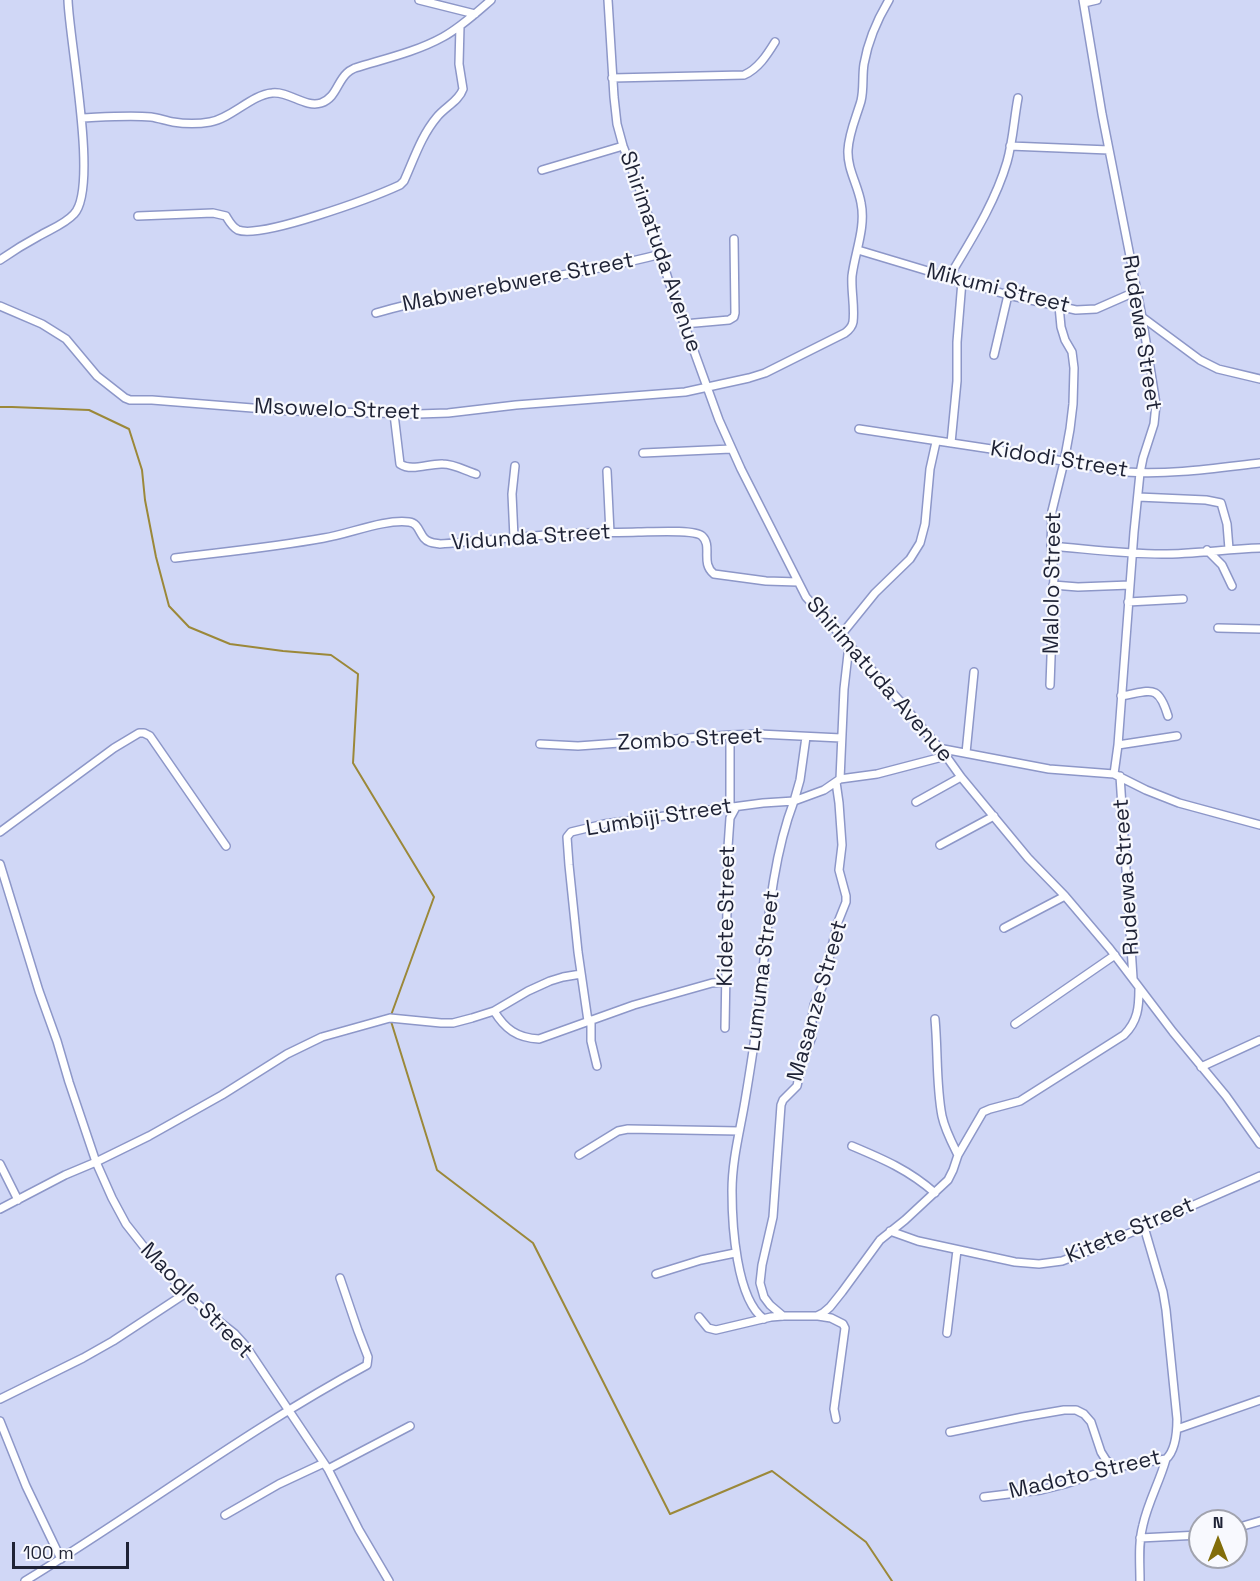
<!DOCTYPE html>
<html>
<head>
<meta charset="utf-8">
<style>
  body { margin:0 }
  #map { position:relative; width:1260px; height:1581px; overflow:hidden; background:#d0d7f6; font-family:"Space Grotesk",sans-serif }
  canvas { display:block }
  .north { position:absolute; left:1188px; top:1509px; width:60px; height:60px; box-sizing:border-box; background:#f8f9fe; border:2px solid #a1a3ae; border-radius:50%; rotate:0deg; font-size:16px; font-weight:700; line-height:24px; text-align:center; color:#1e2235 }
  .north::after { content:''; display:block; margin:auto; width:21px; height:27px; background:#826d0a; clip-path:polygon(50% 0,100% 100%,50% 72%,0 100%) }
  .scale { position:absolute; left:12px; top:1542px; width:117px; height:27px; box-sizing:border-box; border:3px solid #1e2235; border-top:0; padding-left:8px; font-size:18px; line-height:21px; white-space:nowrap; color:#1e2235; -webkit-text-stroke:4px #f8f9fe; paint-order:stroke }
</style>
</head>
<body>
<div id="map">
<canvas width="1260" height="1581"></canvas>
<div class="north">N</div>
<div class="scale">100 m</div>
</div>
<script>
const c = document.querySelector('canvas').getContext('2d');
c.lineJoin = 'round';
function strokePath(path, color, width, dash) { c.strokeStyle = color; c.lineWidth = width; c.lineCap = dash ? 'butt' : 'round'; c.setLineDash(dash || []); c.stroke(path); }
function write(font, color, halo, rows, align = 'center') {
  c.font = font + ' "Space Grotesk",sans-serif'; c.lineWidth = 4.5; c.setLineDash([]); c.textBaseline = 'middle'; c.strokeStyle = halo; c.fillStyle = color; for (const [text, x, y, turn = 0] of rows) {
    c.save(); c.translate(x, y); c.rotate((+turn || 0) * Math.PI / 180); c.textAlign = isNaN(turn) ? turn : align; if (halo) c.strokeText(text, 0, 0); c.fillText(text, 0, 0); c.restore();
  }
}
strokePath(new Path2D(`
  M0 407H12L89 410 129 429 142 470 145 500 156 557 169 606 189 627 230 644 283 651 331 655 358 674 353 763 434 897 390 1018 437 1170 533 1243 670 1514 772 1471 866 1542 892 1581`), '#9b8839', 2);
const street = new Path2D(`
  M419 0 475 14
  M608 0 614 97 617 124 623 146 641 193 669 282 719 420 741 469 806 597 899 700 946 756 961 777 1028 858 1065 896 1110 949 1173 1032 1226 1096 1260 1144
  M1083 0 1102 114 1142 317 1156 404 1154 424 1143 458 1140 473 1134 532 1118 745 1114 774
  M1084 3 1097 0
  M612 78 744 75C758 69 767 55 775 42
  M82 118C105 117 129 115 151 117 159 118 166 121 173 122 185 124 199 124 210 122 232 118 251 95 272 93 289 91 305 108 321 103 336 98 337 82 347 73 350 70 353 69 355 68 384 59 416 52 443 37 461 27 476 13 491 0
  M1010 146 1109 150
  M542 170 623 146
  M138 216 213 213 226 216C229 221 232 227 238 230 261 239 374 197 400 185L404 181C414 159 421 136 437 117 445 107 459 101 463 89L459 64 460 26
  M858 250 1008 295 1076 310 1096 309 1137 291
  M0 260C13 251 26 243 39 236 51 229 65 224 74 214 99 188 69 40 68 0
  M949 277C971 240 995 203 1007 162 1013 141 1014 119 1018 98
  M0 306 42 324 66 339 97 376 125 398 130 400H152L290 411 418 414 448 413 516 405 685 392 749 378 765 373 845 333C849 330 852 327 853 322 855 307 851 291 852 276 855 252 866 227 861 203 858 185 847 169 848 150 849 132 856 118 861 101 864 89 862 76 864 64 868 41 877 20 889 0
  M376 313C469 286 567 279 661 254
  M1142 317 1200 360 1218 369 1260 379
  M684 324 729 320 734 317 735 313 734 239
  M994 355 1008 295
  M394 414 400 464C412 472 429 463 443 464 454 464 466 471 476 474
  M859 429 1011 452 1126 472C1171 475 1216 468 1260 463
  M951 443 957 381V342L962 281
  M643 453 731 449
  M607 471 610 533
  M1138 497 1206 500 1221 503 1227 524 1229 549
  M514 538 512 494 515 466
  M1051 546C1088 549 1125 554 1162 554 1195 554 1227 549 1260 548
  M1207 550 1222 565 1232 586
  M175 558C224 552 275 547 324 538 350 534 383 519 409 522 418 523 419 532 424 538 428 543 434 543 440 544 482 541 523 536 564 534 589 532 614 533 638 532 650 532 694 529 702 536 713 546 700 563 714 574L766 581 798 582
  M1053 585 1078 587 1130 585
  M1128 602 1183 599
  M1218 628 1260 629
  M841 635 875 593 910 559 920 543 925 524 930 469 936 442
  M1050 685 1054 575 1051 546 1052 511 1064 462 1070 429 1073 404 1074 368 1072 352 1065 340 1061 327 1059 306
  M1121 696C1151 691 1158 683 1168 716
  M730 735V807
  M540 744 578 746 730 735 759 734 841 738
  M1118 745 1177 736
  M938 748 1049 769 1114 774 1146 790 1179 803 1260 825
  M966 753 974 672
  M1120 776 1133 978
  M840 779 877 774 946 756
  M916 802 961 777
  M0 832 114 748 139 733H144L150 736 226 846
  M940 845 994 816
  M0 864 39 991 57 1041 69 1082 96 1162 112 1198 126 1224 152 1257 186 1293 201 1307 235 1334 245 1345 328 1469 359 1530 389 1581
  M1004 928 1065 896
  M494 1011C505 1029 517 1038 539 1039L634 1005 712 983 725 982
  M935 1019C938 1051 936 1085 942 1116 945 1130 952 1143 958 1155
  M591 1020V1041L597 1066
  M588 1021 578 952 569 865 567 837 571 832 604 824 763 803 794 801 800 780 806 737
  M1015 1024 1115 955
  M725 1028 728 847 730 818 736 807
  M1201 1067 1260 1040
  M852 1146C883 1159 909 1170 935 1193
  M579 1155 618 1131 628 1129 739 1131
  M0 1164 18 1200
  M0 1209 65 1175 96 1162 149 1136 222 1095 287 1054 322 1037 390 1018 441 1023H453L472 1018 494 1011 528 991 550 981 563 977 581 974
  M890 1231 918 1241 1015 1262 1039 1264 1062 1261 1091 1250 1260 1176
  M656 1274 701 1260 735 1253
  M783 1316 770 1305 764 1297 760 1283 762 1265 773 1217 781 1105 783 1100 797 1086 802 1062 812 1037V1019L814 1005 822 987 838 922 846 902V896L839 870 842 845 839 803 836 782
  M818 1316 831 1318 843 1324 845 1328 834 1409 836 1419
  M699 1317 708 1328 716 1330 771 1317 783 1316H817L823 1313 830 1307 842 1292 880 1240 905 1220 948 1180 953 1170 958 1155 983 1112 990 1109 1020 1101 1124 1035C1138 1021 1139 1007 1139 989
  M764 1319C736 1299 732 1224 732 1191 732 1160 740 1131 745 1101 749 1077 753 1053 756 1029 767 954 767 872 794 801L824 790 840 779 844 689 849 645
  M947 1333 957 1250
  M0 1399 83 1358 113 1341 186 1293
  M0 1421 26 1486 61 1559
  M1177 1429 1260 1400
  M950 1432 1023 1417 1064 1410H1076L1084 1414 1091 1422 1101 1452 1106 1460 1116 1467
  M328 1469 410 1426
  M984 1497 1041 1490 1065 1484 1116 1467 1166 1459C1176 1450 1177 1432 1177 1419L1166 1310 1163 1292 1144 1227
  M225 1515 279 1484 324 1463
  M1236 1528 1260 1521
  M1140 1538 1200 1535
  M25 1581C140 1511 248 1429 367 1365L368 1357 358 1331 340 1278
  M1140 1581C1140 1562 1138 1543 1143 1525 1148 1502 1160 1481 1166 1459`);
strokePath(street, '#8d97c8', 10);
strokePath(street, '#fff', 7);
write('22px', '#1e2235', '#f8f9fe', [
  ["Shirimatuda Avenue",660,252,71],
  ["Mabwerebwere Street",518,283,-11],
  ["Mikumi Street",998,289,14],
  ["Rudewa Street",1141,333,81],
  ["Msowelo Street",337,410,2],
  ["Kidodi Street",1059,460,9],
  ["Vidunda Street",531,538,-4],
  ["Malolo Street",1053,583,-89],
  ["Shirimatuda Avenue",879,680,49],
  ["Zombo Street",690,740,-3],
  ["Lumbiji Street",659,818,-9],
  ["Rudewa Street",1127,877,-94],
  ["Kidete Street",727,916,-89],
  ["Lumuma Street",763,971,-83],
  ["Masanze Street",818,1001,-74],
  ["Kitete Street",1130,1231,-23],
  ["Maogle Street",196,1301,46],
  ["Madoto Street",1085,1475,-13]
]);
</script>
</body>
</html>
